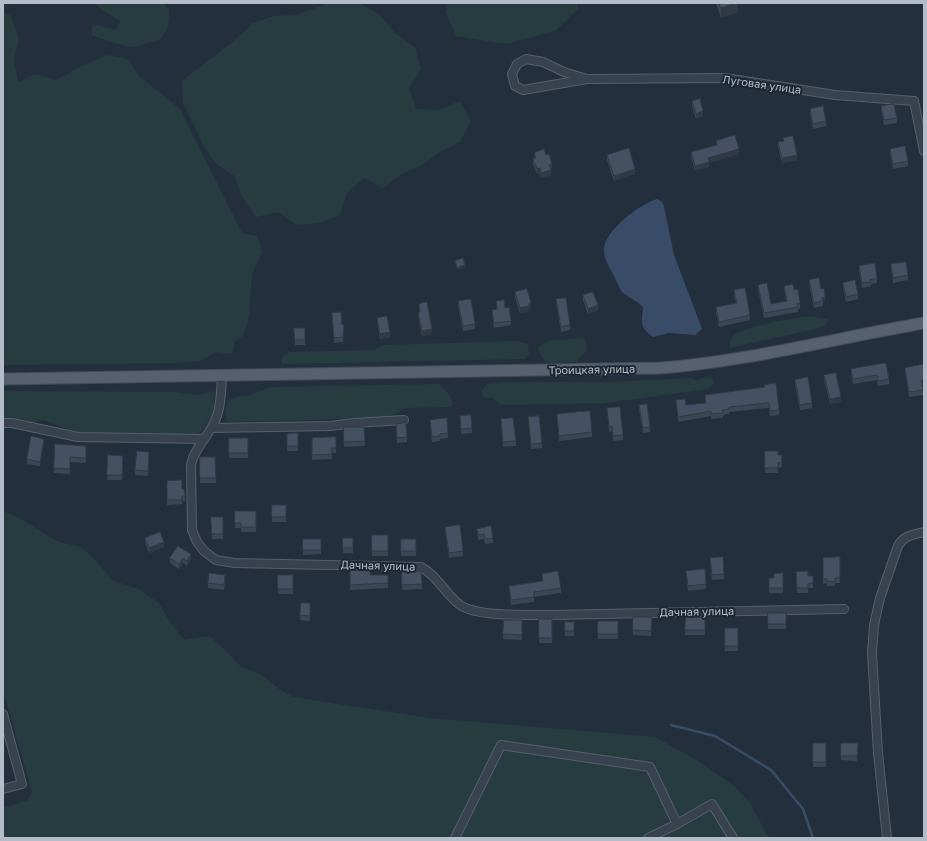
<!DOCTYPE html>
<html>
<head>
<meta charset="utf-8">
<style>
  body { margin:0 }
  #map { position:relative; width:927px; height:841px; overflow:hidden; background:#242f3e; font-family:"Golos Text",sans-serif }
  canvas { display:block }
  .frame { position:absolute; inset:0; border:4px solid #b4bcc9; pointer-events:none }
</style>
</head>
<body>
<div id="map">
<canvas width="927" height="841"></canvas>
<div class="frame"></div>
</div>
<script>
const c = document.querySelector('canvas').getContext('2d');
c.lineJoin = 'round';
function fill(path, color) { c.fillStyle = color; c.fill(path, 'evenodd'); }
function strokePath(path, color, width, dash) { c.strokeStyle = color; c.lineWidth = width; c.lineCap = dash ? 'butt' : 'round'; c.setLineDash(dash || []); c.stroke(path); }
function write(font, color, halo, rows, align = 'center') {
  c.font = font + ' "Golos Text",sans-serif'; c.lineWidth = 4; c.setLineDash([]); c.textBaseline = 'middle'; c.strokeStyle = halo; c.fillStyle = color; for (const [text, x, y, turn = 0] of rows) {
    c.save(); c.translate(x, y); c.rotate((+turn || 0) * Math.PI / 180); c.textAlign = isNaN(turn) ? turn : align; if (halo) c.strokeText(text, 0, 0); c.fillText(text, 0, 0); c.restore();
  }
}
fill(new Path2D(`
  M95 3H163L169 10C169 23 168 31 158 41 154 42 150 42 146 43 142 44 138 47 134 47 126 47 101 39 92 35V24L115 30 121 21 101 9Z
  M329 3 361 4 381 16 396 34 415 47 421 69 409 88 416 109 438 110 460 101 471 121 460 142 440 152 422 165 401 174 383 189 364 178 347 193 340 215 319 223 297 225 278 212 256 217 242 197 234 176 215 163 203 144 183 103 182 81 236 39 253 23 274 16 296 15Z
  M448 3H577L578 9 555 31 506 44 456 36 446 12Z
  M3 11 11 16 19 37 14 60 18 82 35 74 57 80 77 68 107 55 128 59 139 76 180 109 242 233 257 236 262 252 252 274 249 315 244 335 235 341 232 354 216 352 200 361 174 363 3 365Z
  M808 316 829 319 824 327 729 348 731 337C754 323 783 321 808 316Z
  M580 337 585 338 587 350 576 362C557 362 544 369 538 348 546 336 567 342 580 337Z
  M516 341 528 344 529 355 525 359 282 364C281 357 284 355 290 352L374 350 384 345Z
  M705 377 712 378 714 382 713 385 708 389 606 403 501 405 492 398H485L481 391 487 384 501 382H609L691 378 697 381Z
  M439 384C447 390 450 395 453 404L450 407 406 408 386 418 227 422 225 411 228 400 239 396 251 395 271 387Z
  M3 391 174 392 199 395 213 391C229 400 205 426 198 435L77 433 44 420 29 424 3 423Z
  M3 511 19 518 59 542 81 547 98 563 112 580 140 590 159 603 170 622 184 640 209 636 226 650 241 667 262 675 279 689 293 697 429 718 655 737 695 759 734 786 750 803 769 838H3V808L28 800 32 792 3 690Z`), '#263c3f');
fill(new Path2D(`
  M657 199 662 202 664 207 674 255 702 329 695 335 669 333 653 337C639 326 642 323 643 307 637 301 628 297 623 293 619 289 617 281 614 276 610 268 604 260 604 251 603 231 640 204 657 199Z`), '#394c67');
strokePath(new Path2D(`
  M671 725 715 736 771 770 803 809 813 838`), '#394c67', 2.5);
const minor = new Path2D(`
  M587 79 523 90 515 86 512 74 517 64 526 59 543 62 564 72 587 79 725 78 835 95 914 101 924 151
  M222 377C221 392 221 411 213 425 206 439 194 449 191 465L192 530 197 542 204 551 216 560 235 563 421 567C438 576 445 594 460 605 477 617 530 615 552 615L844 609
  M3 423H12L78 437 204 439
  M212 428 331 426 354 423 404 420
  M3 714 22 784 3 789
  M455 838 501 745 650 767 677 824 712 804 733 838
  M648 838 677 824
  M887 838 878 753 872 653 874 625 880 598 898 546C904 535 913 535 924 532`);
const major = new Path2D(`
  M3 379 660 368C749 361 836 338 924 323`);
strokePath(minor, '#565f6c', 10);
strokePath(major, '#414a57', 13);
strokePath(minor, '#38414e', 8);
strokePath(major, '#56606e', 11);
fill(new Path2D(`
  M716 3H738V12L721 18Z
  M692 101 703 116 696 119 692 106Z
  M881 106 897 118V123L884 125 881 111Z
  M810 109 826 121V126L813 129 810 114Z
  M783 138 797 160 782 163 778 147V142L783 141Z
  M716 141 739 154 709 163V167L695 170 691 157V152L716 145Z
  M890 149 908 161V166L893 169 890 154Z
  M534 153 546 155 552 169 551 170V175L541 178 540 173 537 174 533 164V159L535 158Z
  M607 155 635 174 614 181 607 160Z
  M891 264 908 275V280L893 283 891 269Z
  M859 266 877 278V283L871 284V286L862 288 859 271Z
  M809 280 821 289 825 302H823V306L814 308 809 285Z
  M843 283 858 294V299L846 302 843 288Z
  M758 285 771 304 786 301 784 290V286L794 290 800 303V308L798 309V312L764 318 758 290Z
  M734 290 750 315V320L719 327 716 312V307L736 303 734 295Z
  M515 292 531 308 529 309V311L520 313 515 297Z
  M583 295 598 310 588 314 583 300Z
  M556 299 570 325V330L561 332 556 304Z
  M458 301 475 324V329L463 331 458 306Z
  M496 301 511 321V325L494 328 492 315V310L497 309Z
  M419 304 432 334 422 336 418 317V313L419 312Z
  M332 313 342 325 344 329 343 342 334 343Z
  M377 318 390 337 380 339 377 323Z
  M294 328H305V345H295Z
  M886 363 889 379V384L878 386 877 380 853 384 851 374V369Z
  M905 368 923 390V395L909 397 905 373Z
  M824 375 841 402 830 404 824 380Z
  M795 380 812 403V408L800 410 795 385Z
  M764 387 779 410V415L770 416 769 408H767L729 412V414L723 415V418L711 419V416L678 422 676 400 686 405 705 403V395Z
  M639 405 650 427V432L643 433 639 410Z
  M607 408 623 435V440L613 441 612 431 609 432Z
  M557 414 592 432V437L559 441Z
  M460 416 472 428V433L461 434Z
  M528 417 542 443V448L531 449Z
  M501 419 516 441V446L503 447Z
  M430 420 448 433V438L440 439V441L432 442Z
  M396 424 407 437V442L397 443Z
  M344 427H364L365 446 344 447Z
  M298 433V451H287V434Z
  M336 437V453H332V459L312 460V438Z
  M229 438H248V458H229Z
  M44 444 40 466 27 464V459Z
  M55 444 86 446V463L70 462V474L54 473Z
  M765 451 778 455 782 462V467L778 468V473H765Z
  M108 455 123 456 122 480H107Z
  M149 457 148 476 135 475V470Z
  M200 457H215L216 483H200Z
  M167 481 182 489 185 496V501H182V504L167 505Z
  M272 505H286V522H272Z
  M235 511H256V532H241V528H235Z
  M211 517H223V539H212Z
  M445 527 463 551V556L449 558 445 532Z
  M477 529 493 538V543L485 544 484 539 478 540Z
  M372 535H388V556H372Z
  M145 538 164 547 149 553 145 543Z
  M343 538H353V553H343Z
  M303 539H321V554L303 555Z
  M401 539H416V556H401Z
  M178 546 191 559 187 566 183 563 179 569 170 563V558Z
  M840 557V583H835V586H827V583L823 584V558Z
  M710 558 724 574V579L712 580Z
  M350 571 370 575H388V588L350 590Z
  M402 571H421L422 589 402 590Z
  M686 571 706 584V589L688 591Z
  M796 572 808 576H813V588H808V593H797Z
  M783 573V593H769V578H774Z
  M542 574 561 588V593L534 597V602L511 605 509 591V586L543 581Z
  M278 575H293V594H278Z
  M225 579 224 590 208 588V583Z
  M301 603H310V621L300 620Z
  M768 613H786V629H768Z
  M633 617H652L651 636 633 635Z
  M686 617H705V635H685Z
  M539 619H552V643H539Z
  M504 620H522V640L503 639Z
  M598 621H618V639H598Z
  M565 622H574V636H565Z
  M725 628H738V651H725Z
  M813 743H826V767H813Z
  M841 743H858L857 761 841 760Z`), '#3b4654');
fill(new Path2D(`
  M736 3H738V12L721 18V8Z
  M703 111V116L696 119V114Z
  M739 149V154L709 163V167L695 170V166L708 158Z
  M797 155V160L782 163V158Z
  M552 164V169L549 170V165Z
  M540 168V173L537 174V169Z
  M635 169V174L614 181V176Z
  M551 170V175L541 178V173Z
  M465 265V268L457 270V268Z
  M825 297V302H823L822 298Z
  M531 303V308L529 309V311L520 313V308Z
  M598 305V310L588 314V309Z
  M432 329V334L422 336V331Z
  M390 332V337L380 339V334Z
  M921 380H924V385H921Z
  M841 397V402L830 404V399Z
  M44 439V444L40 466V462Z
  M164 542V547L149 553V548Z
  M191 554V559L187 566V561Z
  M183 558V563L179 569V564Z`), '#303945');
const building = new Path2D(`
  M719 3H736L721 8Z
  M700 99 703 111 696 114 692 101Z
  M894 104 897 118 884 120 881 106Z
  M823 106 826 121 813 124 810 109Z
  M735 135 739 149 708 158 709 162 695 166 691 152 717 145 716 141Z
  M793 136 797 155 782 158 778 142 784 141 783 138Z
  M905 146 908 161 893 164 890 149Z
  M629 148 635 169 614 176 607 155Z
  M544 149 546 155 549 154 552 164 549 165 551 170 541 173 540 168 537 169 533 159 536 158 534 153Z
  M463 258 465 265 457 268 455 261Z
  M906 262 908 275 893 278 891 264Z
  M923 262H924V277Z
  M875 263 877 278 870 280 871 282 862 283 859 266Z
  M819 278 821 289 824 288 825 297 822 298 823 301 814 303 809 280Z
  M855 280 858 294 846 297 843 283Z
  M767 283 771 304 787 301 784 286 793 284 794 290 798 289 800 303 797 304 798 307 764 313 758 285Z
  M745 288 750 315 719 322 716 307 737 303 734 290Z
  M527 289 531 303 529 304V306L520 308 515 292Z
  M593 292 598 305 588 309 583 295Z
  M566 298 570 325 561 327 556 299Z
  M471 299 475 324 463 326 458 301Z
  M504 300 505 308 509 307 511 321 494 323 492 310 497 309 496 301Z
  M427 302 432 329 422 331 418 313 420 312 419 304Z
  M341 312 342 325 344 324 343 337 334 338 332 313Z
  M387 316 390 332 380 334 377 318Z
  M294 328H305V340H295Z
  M886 363 889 379 878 381 877 375 853 379 851 369Z
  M924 364V380H921L923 390 909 392 905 368Z
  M836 373 841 397 830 399 824 375Z
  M808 377 812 403 800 405 795 380Z
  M776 383 779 410 770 411 769 403H767L729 407V409L722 410 723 413 711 414V411L678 417 676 400 685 399 686 405 706 403 705 395 765 387 764 385Z
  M647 404 650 427 643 428 639 405Z
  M620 407 623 435 613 436 612 426 609 427 607 408Z
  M590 411 592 432 559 436 557 414Z
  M471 415 472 428 461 429 460 416Z
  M539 416 542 443 531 444 528 417Z
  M447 418 448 433 440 434V436L432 437 430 420Z
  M513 418 516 441 503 442 501 419Z
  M406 423 407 437 397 438 396 424Z
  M344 427H364L365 441 344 442Z
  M298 433V446H287V434Z
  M31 436 44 439 40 462 27 459Z
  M336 437V448H331L332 454 312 455V438Z
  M229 438H248V453H229Z
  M55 444 86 446V458L70 457V469L54 468Z
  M137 451 149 452 148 471 135 470Z
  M765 451H778V455H782V462L778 463V468H765Z
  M108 455 123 456 122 475H107Z
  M200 457H215L216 478H200Z
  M182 480V489H184L185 496H182V500H167V481Z
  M272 505H286V517H272Z
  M235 511H256V527H241V523H235Z
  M211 517H223V534H212Z
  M460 525 463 551 449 553 445 527Z
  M491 526 493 538 485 539 484 534 478 535 477 529Z
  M160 532 164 542 149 548 145 538Z
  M372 535H388V551H372Z
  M343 538H353V548H343Z
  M303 539H321V550H303Z
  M401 539H416V551H401Z
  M178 546 191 554 187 561 183 558 179 564 170 558Z
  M723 557 724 574 712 575 710 558Z
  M840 557V578H835V581L827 582V579H823V558Z
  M705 569 706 584 688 586 686 571Z
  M370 570V575H388V583L350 585V571Z
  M402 571H421L422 584 402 585Z
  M558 571 561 588 534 592V597L511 600 509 586 543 581 542 574Z
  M808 571V576H813V583L808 584V588H797L796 572Z
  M209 573 225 575 224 585 208 583Z
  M783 573V588H769V578H774V574Z
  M278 575H293V589H278Z
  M301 603H310V616L300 615Z
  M768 613H786V624H768Z
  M633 617H652L651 631 633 630Z
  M686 617H705V630H685Z
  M539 619H552V638H539Z
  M504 620H522V635L503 634Z
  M598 621H618V634H598Z
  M565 622H574V631H565Z
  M725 628H738V646H725Z
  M813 743H826V762H813Z
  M841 743H858L857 756H841Z`);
fill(building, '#455162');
strokePath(building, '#303945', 1);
write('11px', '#b4bcc9', '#1d2633', [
  ["Луговая улица",762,85,8],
  ["Троицкая улица",592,370,-1],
  ["Дачная улица",378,566,2],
  ["Дачная улица",697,612,-1]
]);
</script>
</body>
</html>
